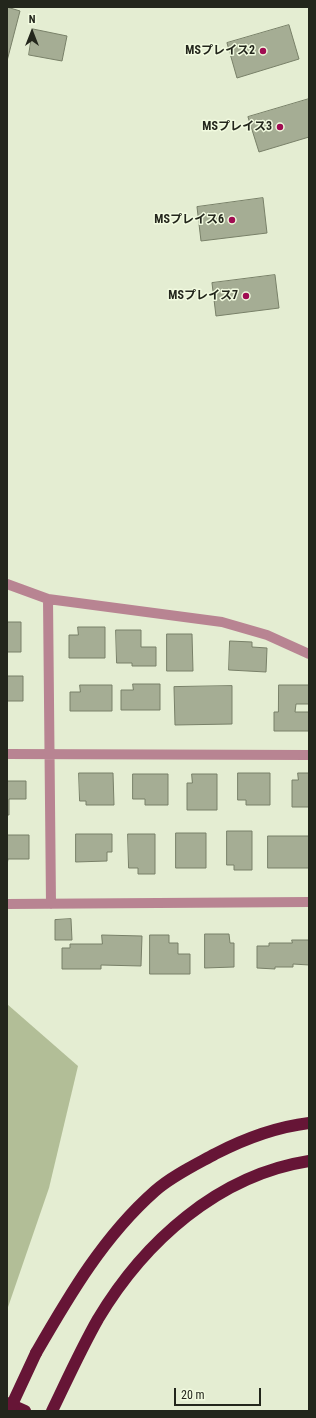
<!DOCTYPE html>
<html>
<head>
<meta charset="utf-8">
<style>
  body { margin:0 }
  #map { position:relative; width:316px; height:1418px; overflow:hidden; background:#e4edd2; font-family:"Roboto Condensed",sans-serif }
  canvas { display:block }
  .frame { position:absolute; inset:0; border:8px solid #23261c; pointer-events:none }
  .north { position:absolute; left:12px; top:12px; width:40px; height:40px; -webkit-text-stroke:3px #f1fadf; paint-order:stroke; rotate:0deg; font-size:11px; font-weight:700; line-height:16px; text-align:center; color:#23261c }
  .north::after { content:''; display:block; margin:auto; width:14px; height:18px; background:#23261c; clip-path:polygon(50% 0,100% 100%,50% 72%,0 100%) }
  .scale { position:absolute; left:174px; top:1388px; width:87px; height:18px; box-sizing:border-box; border:2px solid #23261c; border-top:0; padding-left:5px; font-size:12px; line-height:14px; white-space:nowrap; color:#23261c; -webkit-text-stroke:3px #f1fadf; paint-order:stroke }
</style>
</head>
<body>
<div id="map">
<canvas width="316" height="1418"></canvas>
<div class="frame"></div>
<div class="north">N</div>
<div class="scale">20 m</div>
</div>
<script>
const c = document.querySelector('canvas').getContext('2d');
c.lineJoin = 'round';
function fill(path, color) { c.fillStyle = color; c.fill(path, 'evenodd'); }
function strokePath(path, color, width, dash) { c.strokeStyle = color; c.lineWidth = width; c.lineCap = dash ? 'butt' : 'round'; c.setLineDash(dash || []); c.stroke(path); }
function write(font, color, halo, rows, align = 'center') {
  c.font = font + ' "Roboto Condensed","Noto Sans JP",sans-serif'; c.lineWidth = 3; c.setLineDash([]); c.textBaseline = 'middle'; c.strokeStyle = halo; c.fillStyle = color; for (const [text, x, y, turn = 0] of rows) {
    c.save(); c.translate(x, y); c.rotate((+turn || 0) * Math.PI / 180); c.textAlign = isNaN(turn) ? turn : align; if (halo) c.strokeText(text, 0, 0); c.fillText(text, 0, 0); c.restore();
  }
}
fill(new Path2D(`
  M7 1004 78 1066 49 1188 7 1310Z`), '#b2be97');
const building = new Path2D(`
  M7 7 20 11 7 61Z
  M289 25 299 59 237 78 227 43Z
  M33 29 67 36 62 61 29 55Z
  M309 99V137L259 152 248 117Z
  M263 198 267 233 201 241 197 207Z
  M275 275 279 308 216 316 212 283Z
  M7 622H21V652H7Z
  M78 627H105V658H69V635H78Z
  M116 630H141V647H156V666H132V663H117Z
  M167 634H192L193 671H167Z
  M230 641 252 642V647L267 648 266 672 229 670Z
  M7 676H23V701H7Z
  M133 684H160V710H121V690H133Z
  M80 685H112V711H70V692H80Z
  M279 685H309V704H296L295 712H309V731H274V712H278Z
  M232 686V724L175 725 174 687Z
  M79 773H113L114 805H86V801H80Z
  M238 773H270V805H246V800H238Z
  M298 773H309V807H292V780H298Z
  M133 774H168V805H145V799H133Z
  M192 774H217V810H187V783H192Z
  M7 781H26V799H9V815H7Z
  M227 831H252V870H234V865H227Z
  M176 833H206V868H176Z
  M76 834H112V852H107V861L76 862Z
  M128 834H155V874H138V868H129Z
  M7 835H29V859H8L7 865Z
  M268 836H309V868H268Z
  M71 919 72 940H55V920Z
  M205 934H229L230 943H234V967L205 968Z
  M102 935 142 936 141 966 101 965V969H62V948H70V944H102Z
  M150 935H169V943H178V954H190V974H150Z
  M292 940H309V965L293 964V967H275V969L257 968V946H269V943H292Z`);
fill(building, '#a5ad94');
strokePath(building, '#788068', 1);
strokePath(new Path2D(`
  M7 584 48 599 222 622 267 635 309 654
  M48 599 51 904
  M7 754 309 755
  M7 904 309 902`), '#b88492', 10);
strokePath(new Path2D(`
  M36 1353C70 1294 104 1236 155 1191 172 1176 195 1165 215 1154 244 1139 276 1127 309 1123
  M7 1403 25 1411
  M52 1411C67 1380 81 1349 98 1319 144 1242 218 1175 309 1161`), '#661536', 12);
strokePath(new Path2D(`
  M9 1411 36 1353`), '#661536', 12);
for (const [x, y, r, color] of [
  [263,51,4,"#a00c52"],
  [280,127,4,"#a00c52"],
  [232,220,4,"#a00c52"],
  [246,296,4,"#a00c52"]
]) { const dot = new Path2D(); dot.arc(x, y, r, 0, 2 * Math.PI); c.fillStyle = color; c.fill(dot); strokePath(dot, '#f1fadf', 1.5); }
write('bold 12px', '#23261c', '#f1fadf', [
  ["MSプレイス2",255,51],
  ["MSプレイス3",272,127],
  ["MSプレイス6",224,220],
  ["MSプレイス7",238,296]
], 'right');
</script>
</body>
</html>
